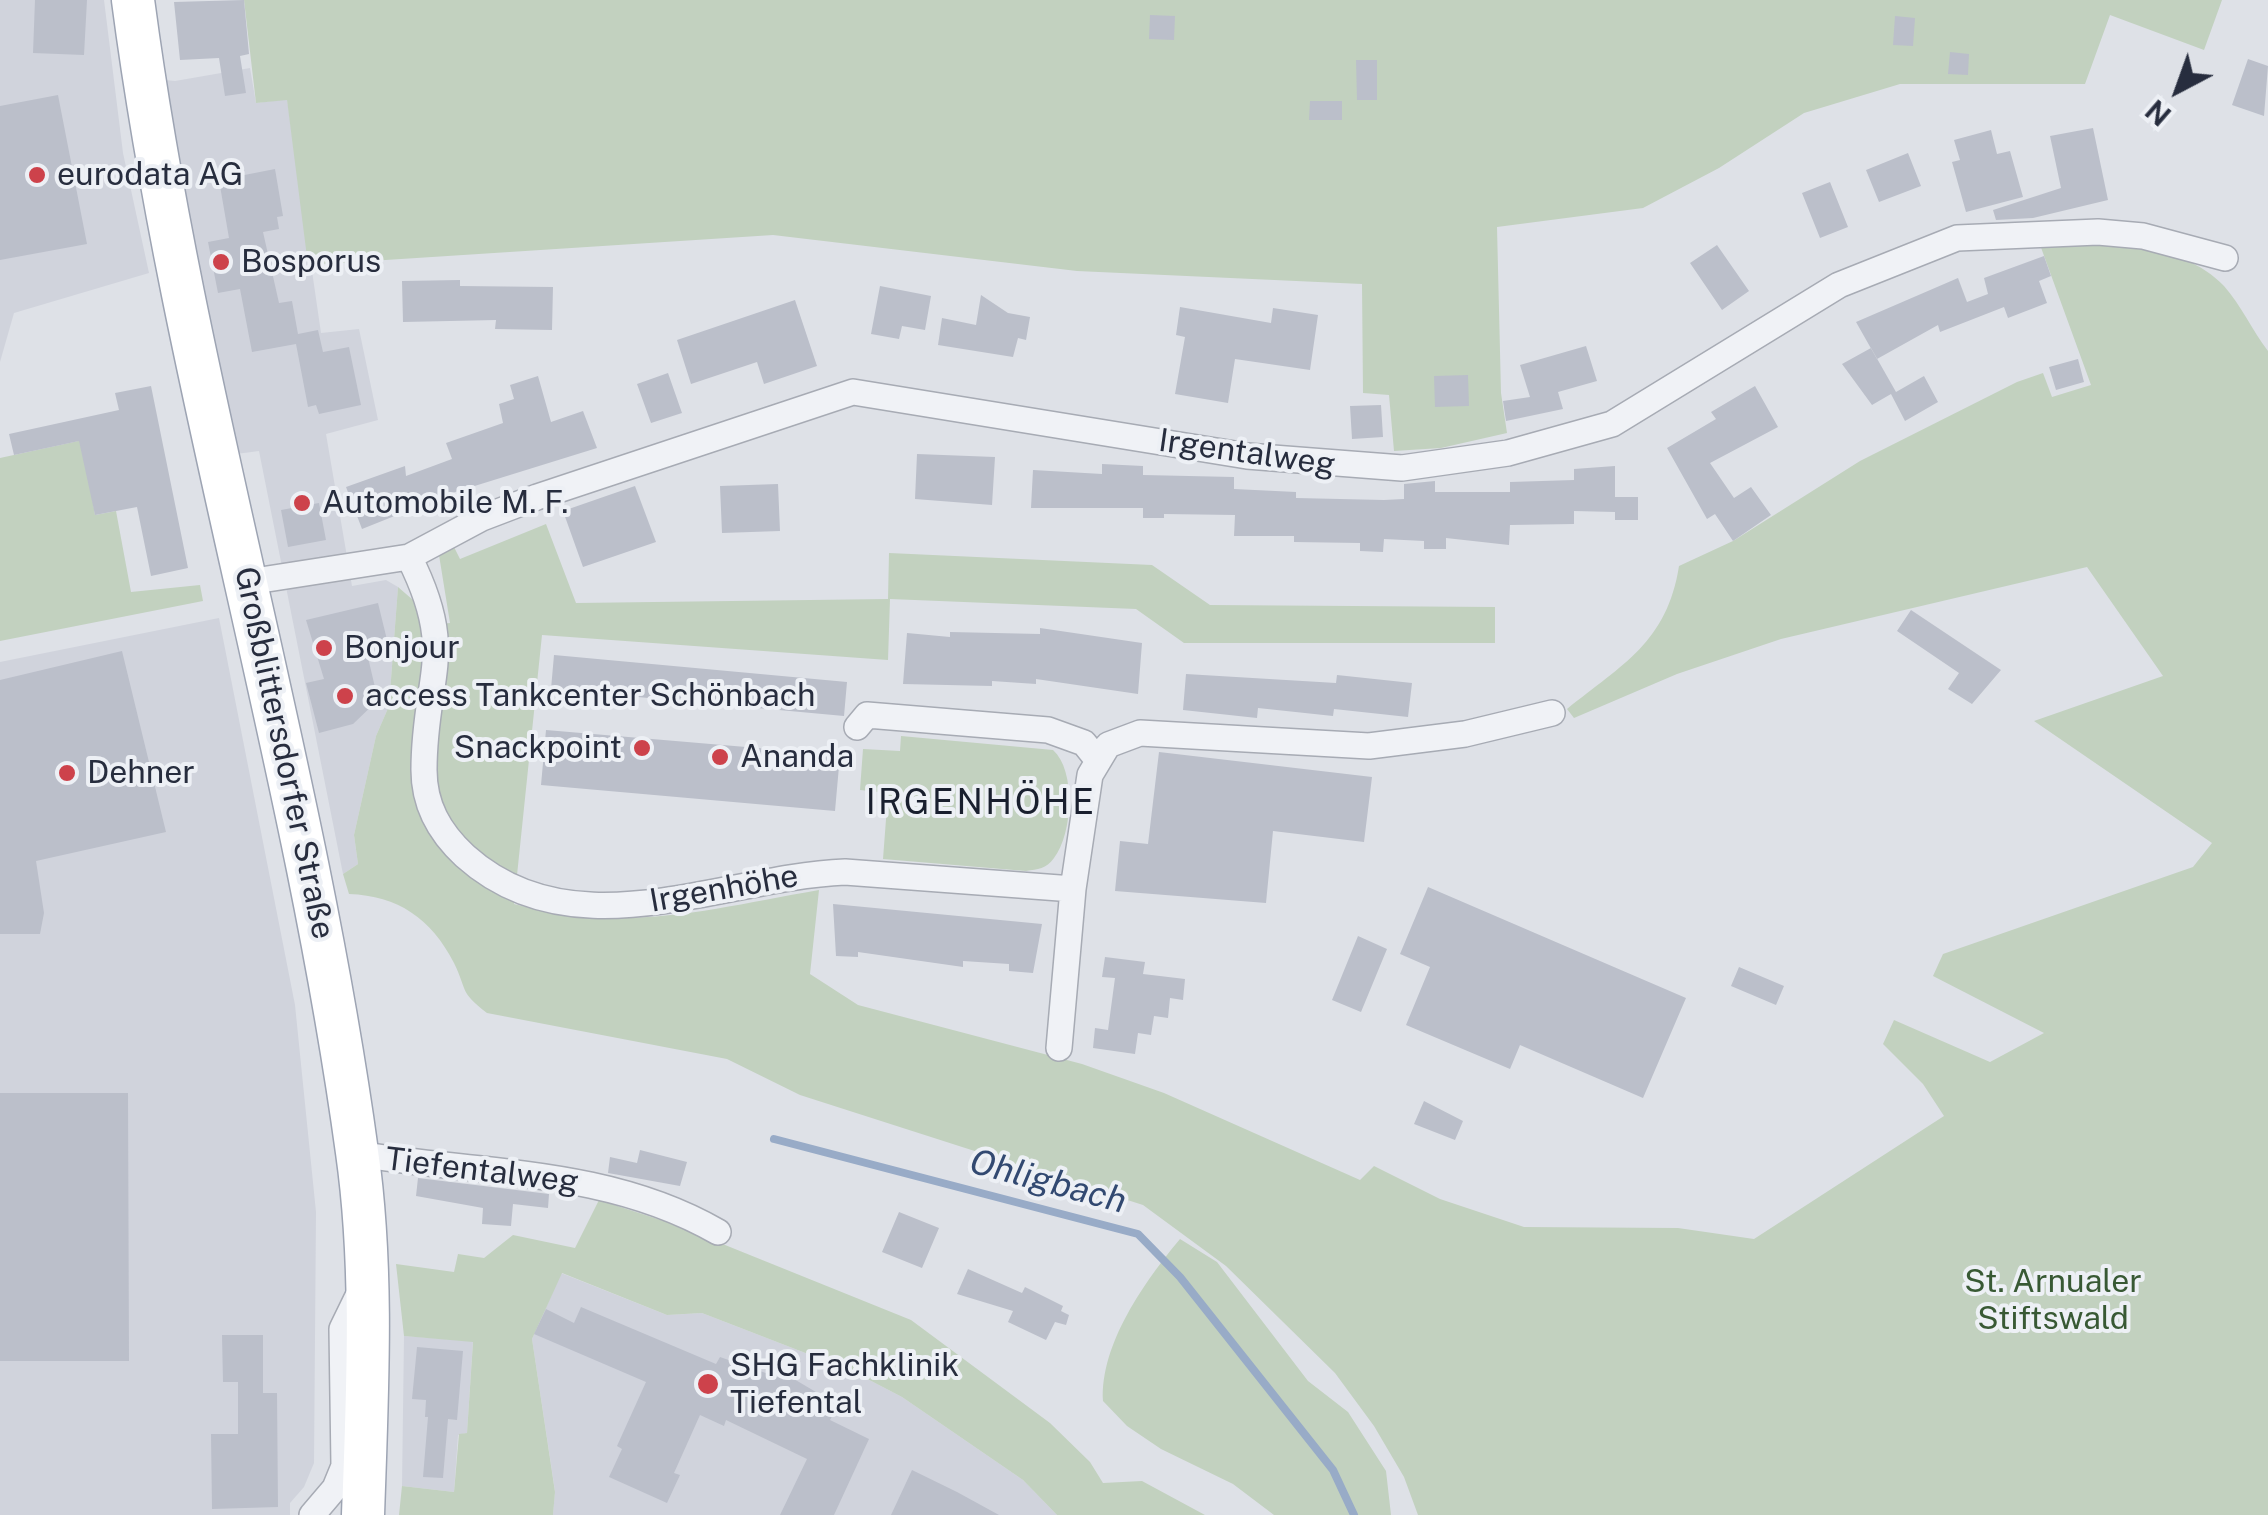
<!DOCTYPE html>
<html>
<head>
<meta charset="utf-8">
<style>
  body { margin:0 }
  #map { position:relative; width:2268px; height:1515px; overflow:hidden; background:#dee1e7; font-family:"Public Sans",sans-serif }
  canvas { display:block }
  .north { position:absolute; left:2128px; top:40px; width:100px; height:100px; -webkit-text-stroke:8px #edf0f5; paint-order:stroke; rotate:221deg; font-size:28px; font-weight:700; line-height:40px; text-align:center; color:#272d3e }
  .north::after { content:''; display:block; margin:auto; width:35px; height:45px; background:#272d3e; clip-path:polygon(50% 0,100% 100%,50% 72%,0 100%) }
</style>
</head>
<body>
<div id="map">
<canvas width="2268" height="1515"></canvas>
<div class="north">N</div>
</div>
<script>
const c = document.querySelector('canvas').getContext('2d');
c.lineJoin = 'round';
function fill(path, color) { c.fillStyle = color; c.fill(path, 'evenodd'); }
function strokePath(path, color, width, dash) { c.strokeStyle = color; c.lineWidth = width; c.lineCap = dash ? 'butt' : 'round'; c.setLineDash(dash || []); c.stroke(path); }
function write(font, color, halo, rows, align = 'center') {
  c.font = font + ' "Public Sans",sans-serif'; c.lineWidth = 8; c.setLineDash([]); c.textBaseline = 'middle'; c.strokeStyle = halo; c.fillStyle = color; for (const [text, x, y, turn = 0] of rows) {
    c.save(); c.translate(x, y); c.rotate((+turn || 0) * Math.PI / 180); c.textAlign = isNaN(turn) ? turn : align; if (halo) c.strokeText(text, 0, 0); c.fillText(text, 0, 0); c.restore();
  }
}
fill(new Path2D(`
  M0 0H104L123 153 149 273 14 313 0 362Z
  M250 68 256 103 287 99 321 333 359 329 378 420 326 434 352 586 386 580 398 587 389 706 376 736 354 835 358 864 343 874 259 451 221 456 144 78 175 81Z
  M219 618 295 1005 316 1212 314 1463 304 1487 290 1503V1515H0V662Z
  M561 1273 667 1315 702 1313 852 1371 902 1397 1023 1480 1057 1515H553L555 1491 532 1339Z
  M404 1336 473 1341 467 1433 458 1435 454 1492 402 1486Z`), '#d0d3dc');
fill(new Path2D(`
  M244 0H2222L2204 50 2110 15 2085 84H1900L1804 113 1719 168 1643 208 1497 227 1501 393 1507 433 1441 448 1394 451 1389 395 1363 393 1362 284 1077 271 773 235 308 265 287 100 256 103Z
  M2039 242C2098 243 2181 240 2224 286 2241 305 2252 330 2268 351V1515H1418L1404 1477 1374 1426 1335 1373 1226 1266 1143 1205 800 1095 727 1059 487 1013C459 991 468 992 454 963 431 918 398 896 349 894L343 874 358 864 354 835 376 736 389 706 398 587 413 600 421 626 450 623 439 555 452 543 460 559 546 524 576 603 888 599 889 553 1152 565 1210 605 1495 607V643H1184L1136 609 890 599 888 660 542 635 514 904C627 934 709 909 819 890L810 974 858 1005 1082 1064 1164 1093 1360 1180 1374 1166 1440 1199 1524 1227 1678 1228 1754 1239 1944 1116 1923 1084 1883 1044 1894 1020 1990 1062 2044 1033 1933 976 1943 954 2193 867 2212 843 2034 721 2163 676 2087 567 1781 639 1677 674 1574 718 1567 709C1623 664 1667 642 1679 566L1733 541 1860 461 2017 382 2043 373 2052 397 2091 385Z
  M83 440 95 515 116 511 131 592 200 585 203 601 0 641V458Z
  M901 736 1053 750C1076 770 1073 834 1054 858 1046 869 1038 869 1026 871L883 859 888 793 860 790 863 749 900 751Z
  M599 1200 673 1224 911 1320 1050 1423 1090 1462 1103 1483 1142 1481 1205 1515H1057L1023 1480 902 1397 852 1371 702 1313 667 1315 562 1273 532 1339 555 1492 553 1515H399L402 1486 454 1492 459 1434 467 1433 473 1342 404 1336 396 1264 454 1272 458 1254 484 1258 513 1235 575 1248Z
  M1180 1239 1217 1262 1308 1381 1348 1412 1386 1471 1391 1515H1274L1233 1484 1161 1449 1127 1426 1103 1401C1100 1344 1145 1281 1180 1239Z`), '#c2d1bf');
strokePath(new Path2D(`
  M774 1139 1138 1234 1180 1277 1333 1470 1354 1515`), '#98abc7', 8);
fill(new Path2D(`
  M35 0H87L84 55 33 53Z
  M244 0 249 54 240 56 246 93 225 96 219 58 180 60 174 2Z
  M1150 15 1175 16 1174 40 1149 39Z
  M1895 16 1915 18 1913 46 1893 45Z
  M1950 52 1969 54 1968 75 1948 74Z
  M2248 59 2268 66 2264 116 2232 105Z
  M1356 60H1377V100H1357Z
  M58 95 87 244 0 260V106Z
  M1310 101H1342V120H1309Z
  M2093 128 2108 200 2033 218 1996 220 1993 210 2061 188 2050 136Z
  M1991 130 1997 154 2010 151 2023 197 1966 212 1952 162 1960 160 1954 140Z
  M1908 153 1921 186 1879 202 1866 170Z
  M275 169 283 216 277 217 279 229 263 232 279 303 292 301 298 334 318 330 323 352 349 347 361 405 319 414 316 405 308 407 296 344 252 352 240 289 218 293 208 242 229 238 219 180Z
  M1830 182 1848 227 1820 238 1802 193Z
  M1717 245 1749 291 1722 310 1690 263Z
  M2044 256 2051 276 2039 281 2047 303 2008 318 2004 307 1940 332 1938 325 1877 359 1856 322 1958 278 1967 302 1988 294 1984 278Z
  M460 280V286L553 287 552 330 495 329 496 320 403 322 402 281Z
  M880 286 931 296 925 330 902 326 899 339 871 334Z
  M981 295 1008 313 1030 317 1026 340 1018 338 1013 357 938 345 942 318 976 325Z
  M795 300 817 366 764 384 757 362 691 384 677 340Z
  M1180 307 1271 323 1273 308 1318 315 1310 370 1235 359 1228 403 1175 394 1185 337 1176 335Z
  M1586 346 1597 381 1558 392 1563 409 1506 421 1503 401 1530 397 1520 365Z
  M1871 348 1896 392 1924 376 1938 402 1905 421 1891 394 1872 405 1842 364Z
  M2078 359 2084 382 2056 390 2049 367Z
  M668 373 682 413 651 423 637 384Z
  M1468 375 1469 406 1435 407 1434 376Z
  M538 376 551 422 583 411 597 448 452 493 362 529 346 487 405 466 406 476 452 459 446 443 503 423 499 404 514 399 510 385Z
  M151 386 188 568 151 576 137 507 95 515 79 441 14 455 9 434 119 410 115 393Z
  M1755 386 1778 427 1710 463 1734 498 1751 487 1771 515 1733 541 1715 514 1707 519 1667 448 1716 419 1711 412Z
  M1381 405 1383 437 1352 439 1350 406Z
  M917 454 995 457 992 505 915 499Z
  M1102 464 1143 466V475L1234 477V489L1296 492V498L1384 500 1404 499V484L1435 481V492H1510V482L1574 480V469L1615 466V497H1638V520H1615V507V512L1574 511V524L1510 525 1509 545 1446 538V549H1424V541L1384 539 1383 552 1360 551V543L1294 542V536H1234L1235 515 1164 514V518H1143V508H1031L1033 470 1102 474Z
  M778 484 780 531 722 533 720 486Z
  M635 486 656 542 583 567 563 511Z
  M319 503 326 540 288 547 281 510Z
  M378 603 388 644 366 649 378 700 353 724 319 733 306 683 324 679 306 620Z
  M1911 610 2001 670 1972 704 1948 689 1959 673 1897 631Z
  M1040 628 1142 643 1138 694 1036 679V684L992 681V686L903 684 907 633 950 637V632L1040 634Z
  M122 651 166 832 36 861 44 913 40 934H0V680Z
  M554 655 847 682 844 716 551 689Z
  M1186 674 1336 683 1337 675 1412 683 1408 717 1334 709 1333 716 1258 708 1257 718 1183 710Z
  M546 730 840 755 835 811 541 785Z
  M1159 752 1372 777 1364 842 1273 831 1266 903 1115 891 1120 841 1148 844Z
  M1428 887 1686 998 1643 1098 1520 1045 1510 1069 1406 1025 1430 967 1400 954Z
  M833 904 1042 924 1033 973 1009 971V964L963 961V967L858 952V957L836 956Z
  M1358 936 1387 949 1361 1012 1332 1000Z
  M1105 957 1145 962 1143 974 1185 979 1183 1000 1170 998 1168 1018 1154 1016 1151 1035 1138 1033 1135 1054 1093 1048 1095 1028 1108 1030 1115 978 1102 977Z
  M1739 967 1784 986 1776 1005 1731 986Z
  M0 1093H128L129 1361H0Z
  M1424 1101 1463 1121 1455 1140 1414 1124Z
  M640 1150 687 1162 680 1186 608 1173 610 1157 637 1163Z
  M418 1178 549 1194 548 1208 513 1204 511 1226 482 1224 483 1208 416 1196Z
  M899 1212 939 1228 922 1268 882 1252Z
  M968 1269 1022 1293 1025 1287 1063 1306 1061 1311 1069 1315 1066 1325 1055 1322 1046 1340 1008 1322 1013 1311 957 1294Z
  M581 1307 716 1364 720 1357 780 1378 782 1372 838 1405 830 1420 869 1439 834 1515H780L807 1459 726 1420 724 1426 700 1415 674 1473 680 1475 667 1503 609 1477 622 1449 617 1446 646 1382 534 1334 546 1309 574 1323Z
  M222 1335H263V1393H277L278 1507 212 1509 211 1434H238V1382H223Z
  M417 1347 463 1351 457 1420 448 1419 443 1478 423 1477 428 1417H425L426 1400 412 1399Z
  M912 1470 957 1492 999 1515H891Z`), '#bbbfca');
const street = new Path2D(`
  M409 557C458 654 424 675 424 770 424 805 439 832 465 856 574 954 721 877 845 872L1073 889
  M248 582 409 557 482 518 537 497 853 392 1247 456 1402 468 1508 453 1612 424 1839 285 1957 238 2098 232 2143 236 2225 258
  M857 727 867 715 1048 730 1084 743 1096 758
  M1059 1048 1073 889 1090 775 1108 745 1140 733 1369 746 1465 734 1552 713
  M358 1154C480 1174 607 1168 718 1232
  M312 1515 335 1488 344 1466 342 1329 361 1290`);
const primary = new Path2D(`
  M133 0C184 388 304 764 357 1152 374 1271 367 1395 363 1515`);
strokePath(street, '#a7abb4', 28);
strokePath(primary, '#9da4b3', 45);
strokePath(street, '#f0f2f6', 25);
strokePath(primary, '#fff', 42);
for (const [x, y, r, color] of [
  [37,175,10,"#cd424b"],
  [221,262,10,"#cd424b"],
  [302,503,10,"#cd424b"],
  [324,648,10,"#cd424b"],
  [345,696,10,"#cd424b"],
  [642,748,10,"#cd424b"],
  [720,757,10,"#cd424b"],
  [67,773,10,"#cd424b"],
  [708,1384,12,"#cd424b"]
]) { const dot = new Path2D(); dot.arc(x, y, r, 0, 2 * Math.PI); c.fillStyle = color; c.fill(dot); strokePath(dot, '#edf0f5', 4); }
write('32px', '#272d3e', '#edf0f5', [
  ["eurodata AG",57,175],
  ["Bosporus",241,262],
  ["Automobile M. F.",322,503],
  ["Bonjour",344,648],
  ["access Tankcenter Schönbach",365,696],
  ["Snackpoint",622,748,"right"],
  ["Ananda",740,757],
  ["Dehner",87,773],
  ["SHG Fachklinik",730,1366],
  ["Tiefental",730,1403]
], 'left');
write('32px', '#272d3e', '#edf0f5', [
  ["Irgentalweg",1247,453,8],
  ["Großblittersdorfer Straße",284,753,78],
  ["Irgenhöhe",724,889,-10],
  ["Tiefentalweg",482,1171,7]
]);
write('32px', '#385934', '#edf0f5', [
  ["St. Arnualer",2053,1282],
  ["Stiftswald",2053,1319]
]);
c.letterSpacing = '2.5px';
write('35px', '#191f2e', '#edf0f5', [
  ["IRGENHÖHE",981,803]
]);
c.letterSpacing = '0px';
write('italic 35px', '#324971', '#edf0f5', [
  ["Ohligbach",1048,1182,15]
]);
</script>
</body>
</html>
